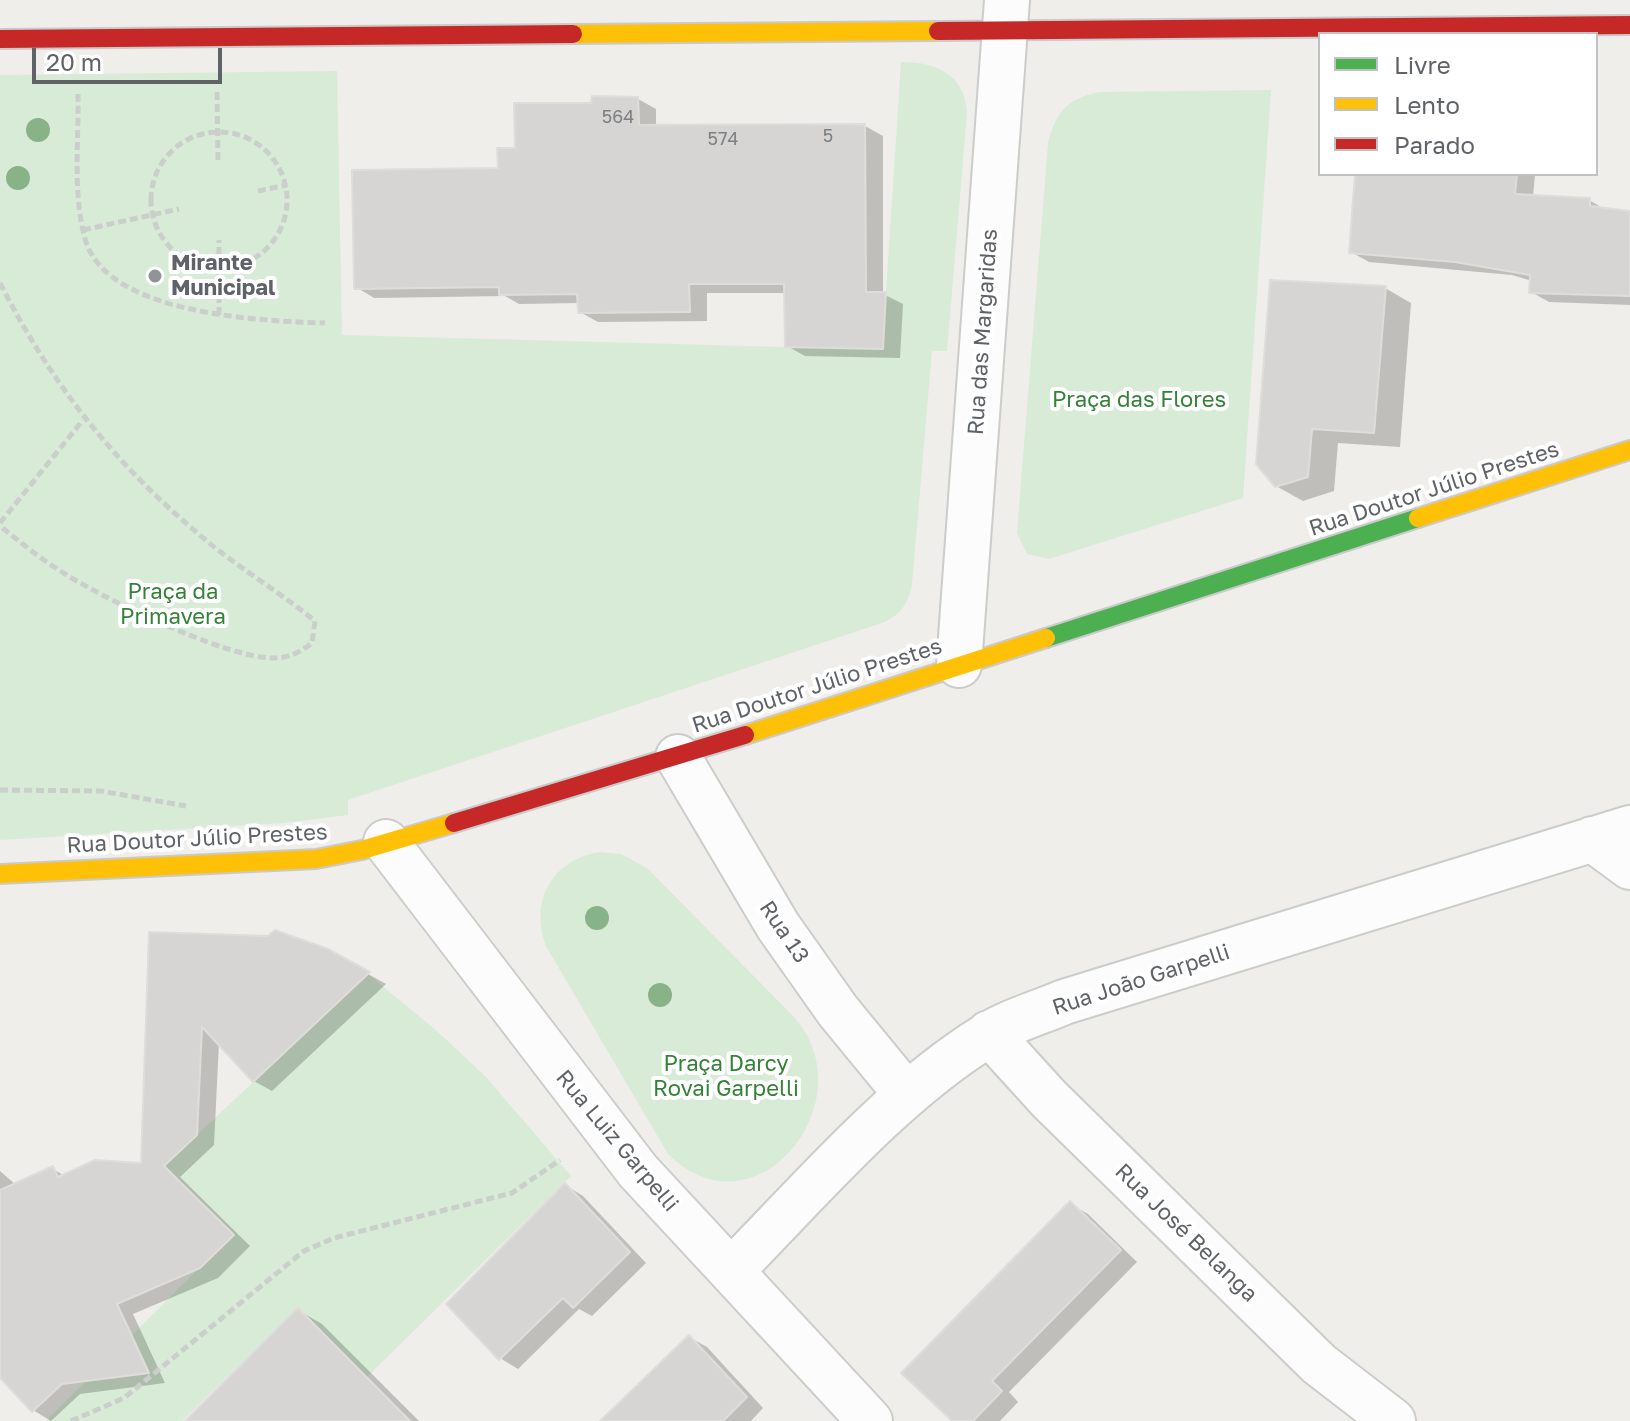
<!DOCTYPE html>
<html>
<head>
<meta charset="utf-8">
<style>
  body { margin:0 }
  #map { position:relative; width:1630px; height:1421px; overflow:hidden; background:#efeeea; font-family:"Golos Text",sans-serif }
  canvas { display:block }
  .legend { position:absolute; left:1318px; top:32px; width:280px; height:144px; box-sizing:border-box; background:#fff; border:2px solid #bfc1c3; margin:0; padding:10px 14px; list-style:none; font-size:24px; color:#5f6368 }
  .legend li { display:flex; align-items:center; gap:16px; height:40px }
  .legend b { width:40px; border:2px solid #bfc1c3 }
  .scale { position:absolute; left:32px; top:48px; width:190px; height:36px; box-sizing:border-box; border:4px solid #5f6368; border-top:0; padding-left:10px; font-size:24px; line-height:28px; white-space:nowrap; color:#5f6368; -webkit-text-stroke:6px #fff; paint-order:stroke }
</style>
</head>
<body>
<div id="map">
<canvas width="1630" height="1421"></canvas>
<ul class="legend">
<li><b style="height:10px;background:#4caf50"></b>Livre</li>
<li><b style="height:10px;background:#ffc107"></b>Lento</li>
<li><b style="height:10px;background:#c62828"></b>Parado</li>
</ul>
<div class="scale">20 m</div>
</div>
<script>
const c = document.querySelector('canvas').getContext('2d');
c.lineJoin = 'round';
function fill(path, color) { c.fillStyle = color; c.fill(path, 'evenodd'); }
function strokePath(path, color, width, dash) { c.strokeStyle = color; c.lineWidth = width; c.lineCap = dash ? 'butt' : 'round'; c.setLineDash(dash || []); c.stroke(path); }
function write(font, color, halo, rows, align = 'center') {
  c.font = font + ' "Golos Text",sans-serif'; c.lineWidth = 8; c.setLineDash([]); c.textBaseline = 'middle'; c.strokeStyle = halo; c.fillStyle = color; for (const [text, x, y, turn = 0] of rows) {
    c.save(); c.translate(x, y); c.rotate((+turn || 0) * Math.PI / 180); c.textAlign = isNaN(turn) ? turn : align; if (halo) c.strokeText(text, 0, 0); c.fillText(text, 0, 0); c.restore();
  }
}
fill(new Path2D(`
  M901 62C936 62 965 74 967 113L947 351H932L912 584C908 604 901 615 882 623L348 800V815L284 823 0 840V75L337 71 342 335 785 347 886 292Z
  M1271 90 1243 498 1049 559 1027 554 1017 533 1048 143C1056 111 1068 98 1100 92Z
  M599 852 621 854 647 868 793 1016C869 1098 757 1242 668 1154L547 948C529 903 550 861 599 852Z
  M368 974 437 1031 486 1077 571 1176 367 1377 298 1308 182 1421H46L228 1239 164 1166Z`), '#d8ebd6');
fill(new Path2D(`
  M638 99 656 109V127L865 126 883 136V294L903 304 900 358 805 356 787 346 786 293H707V321L598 322 580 312V303L519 304 505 296 374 298 356 287 500 170 517 150 593 105Z
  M1357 174H1535L1533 197 1589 200 1606 210 1630 213V305L1549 302 1531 292 1532 281 1512 275 1369 262 1351 252Z
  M1385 288 1411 303 1400 447 1338 443 1334 491 1303 501 1276 486Z
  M151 934 327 951 386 984 272 1091 254 1081 219 1042 214 1145 180 1177 250 1246 218 1278 133 1314 165 1383 80 1394 51 1421 33 1410 0 1375V1171L16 1185 53 1169 65 1176 143 1165Z
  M565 1185 583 1196 646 1263 592 1316 579 1309 518 1369 500 1358Z
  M1070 1204 1088 1214 1137 1262 1009 1392 1018 1402 1000 1421H955Z
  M298 1310 322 1324 419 1421H185Z
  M689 1337 707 1347 763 1408 751 1421H617Z`), '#0003');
const building = new Path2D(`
  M592 96 638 97 639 125 865 124 866 292H886L883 349 785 347 784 284H689L690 312 578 313 577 294 499 295V287L354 289 352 170 498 168 497 148H515L514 103H591Z
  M1355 174H1517L1515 194 1590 198V206L1630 211V296L1529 293 1530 275 1455 262 1349 253Z
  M1270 280 1386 286 1374 433 1312 429 1308 477 1275 487 1256 464Z
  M275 930 328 949 370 972 253 1082 202 1027 197 1135 164 1166 234 1235 200 1268 117 1304 149 1373 62 1384 32 1412 0 1378V1190L53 1166 58 1177 95 1160 141 1163 149 932 268 936Z
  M565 1183 630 1252 573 1308 563 1298 499 1360 446 1304Z
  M1070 1201 1121 1250 992 1381 1002 1391 973 1421H952L901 1373Z
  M298 1308 410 1421H185Z
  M689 1335 747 1397 723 1421H600Z`);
fill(building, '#d6d5d3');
strokePath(building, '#deddd9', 2);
const street = new Path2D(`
  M959 665 1007 0
  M678 757 778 926 838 1011 907 1095
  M1592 839 1630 867
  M386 842 638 1171 870 1421
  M989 1033 1049 1099 1319 1364 1393 1421
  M731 1271C809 1192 892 1094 986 1036 1009 1021 1039 1013 1064 1002L1630 828`);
const fast = new Path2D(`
  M1046 638 1418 518`);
const slow = new Path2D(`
  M573 34 938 31
  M1418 518 1630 450
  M745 735 1046 638
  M0 874 316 859 362 850 454 823`);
const jam = new Path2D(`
  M938 31 1630 25
  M0 39 573 34
  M454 823 745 735`);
strokePath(street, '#cbcccc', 48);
strokePath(fast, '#cacacb', 22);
strokePath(slow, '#cacacb', 22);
strokePath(jam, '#cacacb', 22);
strokePath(new Path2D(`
  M217 92 218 160
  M78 94C79 142 72 196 86 242 110 315 262 321 325 323
  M151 200a68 68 0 1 1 136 0a68 68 0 1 1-136 0Z
  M258 191 287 185
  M83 230 179 209
  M0 283C53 387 117 467 208 542 242 570 281 593 315 621L312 643C301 652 288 658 274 658 228 659 99 597 59 570 38 557 19 541 0 526
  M219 315V240
  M0 523 83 420
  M0 790 101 791 186 806
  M71 1421 124 1398 304 1251 334 1238 512 1193 560 1160`), '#cacfcc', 5, [8, 4]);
strokePath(street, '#fdfcfc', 44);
strokePath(fast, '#4caf50', 18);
strokePath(slow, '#ffc107', 18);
strokePath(jam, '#c62828', 18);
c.fillStyle = '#88b388';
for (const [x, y] of [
  [38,130],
  [18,178],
  [597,918],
  [660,995]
]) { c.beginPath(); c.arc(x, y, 12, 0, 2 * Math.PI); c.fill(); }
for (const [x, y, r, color] of [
  [155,276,8,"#919496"]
]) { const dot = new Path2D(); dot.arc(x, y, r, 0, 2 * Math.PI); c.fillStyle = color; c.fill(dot); strokePath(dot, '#fff', 3); }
write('18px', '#7e8184', null, [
  ["564",618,117],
  ["5",828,136],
  ["574",723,139]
]);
write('bold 22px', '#5f6368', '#fff', [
  ["Mirante",171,263],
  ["Municipal",171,288]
], 'left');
write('22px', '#5f6368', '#fff', [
  ["Rua das Margaridas",983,332,-86],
  ["Rua Doutor Júlio Prestes",1434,489,-18],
  ["Rua Doutor Júlio Prestes",817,686,-18],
  ["Rua Doutor Júlio Prestes",197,839,-3],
  ["Rua 13",784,932,56],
  ["Rua João Garpelli",1141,980,-18],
  ["Rua Luiz Garpelli",617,1141,50],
  ["Rua José Belanga",1186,1233,44]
]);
write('22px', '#348238', '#fff', [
  ["Praça das Flores",1139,400],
  ["Praça da",173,592],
  ["Primavera",173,617],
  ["Praça Darcy",726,1064],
  ["Rovai Garpelli",726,1089]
]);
</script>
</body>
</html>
